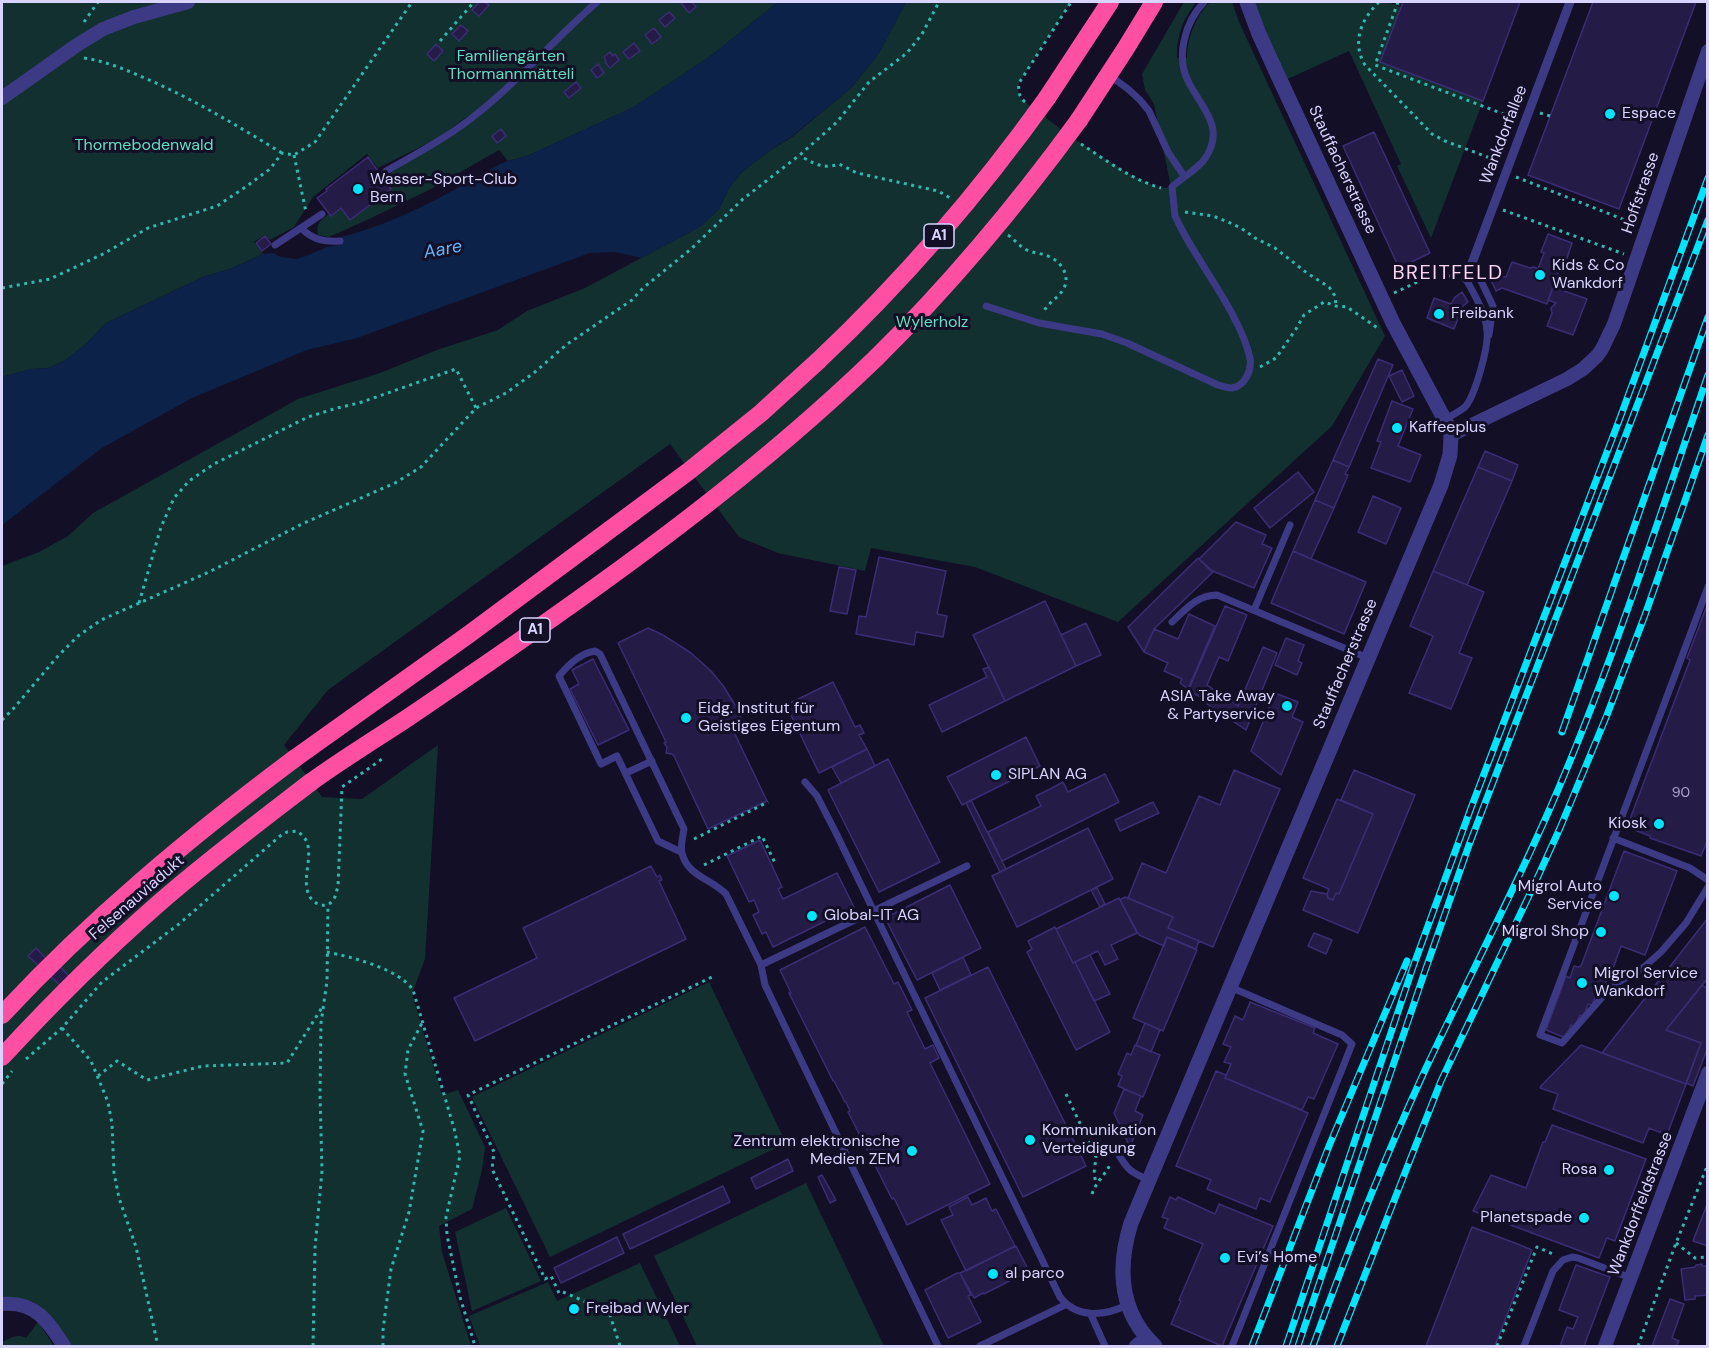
<!DOCTYPE html>
<html>
<head>
<meta charset="utf-8">
<style>
  body { margin:0 }
  #map { position:relative; width:1709px; height:1348px; overflow:hidden; background:#130f26; font-family:"DM Sans",sans-serif }
  canvas { display:block }
  .frame { position:absolute; inset:0; border:3px solid #d9d4ff; pointer-events:none }
</style>
</head>
<body>
<div id="map">
<canvas width="1709" height="1348"></canvas>
<div class="frame"></div>
</div>
<script>
const c = document.querySelector('canvas').getContext('2d');
c.lineJoin = 'round';
function fill(path, color) { c.fillStyle = color; c.fill(path, 'evenodd'); }
function strokePath(path, color, width, dash) { c.strokeStyle = color; c.lineWidth = width; c.lineCap = dash ? 'butt' : 'round'; c.setLineDash(dash || []); c.stroke(path); }
function write(font, color, halo, rows, align = 'center') {
  c.font = font + ' "DM Sans",sans-serif'; c.lineWidth = 6; c.setLineDash([]); c.textBaseline = 'middle'; c.strokeStyle = halo; c.fillStyle = color; for (const [text, x, y, turn = 0] of rows) {
    c.save(); c.translate(x, y); c.rotate((+turn || 0) * Math.PI / 180); c.textAlign = isNaN(turn) ? turn : align; if (halo) c.strokeText(text, 0, 0); c.fillText(text, 0, 0); c.restore();
  }
}
fill(new Path2D(`
  M2 2H778L712 55 634 107 527 156 508 161 499 150 429 190 369 219 329 237 318 235C316 223 320 221 329 214L331 215 341 208 350 220 391 189 379 173 473 121 468 116 438 138 378 168 367 154 313 197 294 227 270 240 265 235 254 242 263 254 230 269 203 277 106 323 87 343 64 361 48 368 31 369 2 377Z
  M906 2H1071L1019 83 1018 91 1021 99 1070 136 1127 173 1149 184 1161 188 1171 187 1154 104 1145 90 1142 74 1184 2H1196C1183 20 1176 36 1177 58H1187C1187 38 1196 16 1210 2H1232L1239 22 1385 336 1332 426 1118 622 975 567 871 548 865 571 778 553 739 537 670 444 328 690 284 745 322 797 362 799 438 745 425 959 412 994 442 1095 458 1090 485 1147 482 1170 472 1209 439 1226 442 1252 471 1346H70C58 1327 46 1301 21 1299 14 1298 8 1299 2 1299V566L39 552 68 536 93 513 298 399 380 373 437 350 498 330 527 311 585 288 701 226 719 209 729 188 742 172 768 152 792 137 852 87 879 53Z
  M1247 2H1388L1401 7 1381 62 1483 101 1431 238 1397 166 1401 164 1349 51 1281 82Z
  M709 982 786 1143 550 1257 472 1097Z
  M806 1183 884 1346H697L654 1256Z
  M506 1208 541 1281 472 1311 455 1232Z
  M640 1263 680 1346H480L469 1316 548 1282 557 1301Z
  M38 1322 54 1346H2V1342C10 1338 17 1333 26 1338Z`), '#12302f');
fill(new Path2D(`
  M778 2H906L879 53 852 87 791 137 768 152 742 172 729 188 719 209 701 226 642 258 615 252 590 253 357 338 307 350 192 398 102 448 2 525V377L31 369 48 368 64 361 87 343 106 323 203 277 230 269 263 254 272 253 281 257 296 259 306 256 327 247 339 245 341 237C398 223 449 193 500 164L508 161 527 156 634 107 712 55Z`), '#0c2248');
const building = new Path2D(`
  M479 2H484L489 5 479 16 472 10Z
  M682 2H692L696 7 689 13 681 3Z
  M1403 2H1520L1483 101 1380 62Z
  M1593 2H1696L1619 209 1528 175Z
  M669 12 675 18 665 27 659 20Z
  M461 25 468 31 459 41 452 34Z
  M654 28 661 37 652 44 645 35Z
  M634 43 640 51 629 59 623 52Z
  M436 44 443 51 434 61 427 54Z
  M610 52 613 56 615 54 619 60 610 68 605 62 606 61 604 57Z
  M598 64 604 73 597 78 591 70Z
  M576 82 581 88 569 98 564 92Z
  M501 129 506 136 497 143 492 136Z
  M1374 132 1430 253 1399 268 1343 146Z
  M368 157 391 189 350 220 341 208 331 216 317 198 327 191 326 189Z
  M1548 234 1572 243 1566 261 1563 260 1547 304 1502 288 1496 291 1491 280 1499 276 1506 277 1512 262 1530 268 1534 267 1538 269 1544 253 1541 252Z
  M265 236 271 244 262 251 256 243Z
  M1553 287 1587 299 1573 335 1547 326 1552 313 1551 308 1556 303 1548 300Z
  M1462 292 1468 302 1463 306 1454 329 1427 318 1434 298 1451 304 1455 297Z
  M1378 359 1393 365 1349 467 1333 460Z
  M1402 370 1414 396 1402 402 1389 376Z
  M1392 401 1413 409 1398 446 1421 455 1410 482 1371 468 1381 442 1377 441Z
  M1485 451 1518 465 1512 481 1478 467Z
  M1333 460 1349 467 1345 474 1348 475 1334 508 1315 500Z
  M1478 467 1512 481 1467 585 1433 571Z
  M1298 472 1314 492 1270 528 1254 508Z
  M1373 496 1401 508 1386 544 1358 532Z
  M1315 500 1334 508 1311 559 1293 551Z
  M1236 522 1266 535 1262 544 1272 548 1254 588 1210 570 1199 559Z
  M1293 551 1366 582 1344 634 1271 603Z
  M879 557 946 571 937 614 947 616 943 637 916 632 914 645 856 634 859 616 866 617Z
  M1198 558 1213 572 1154 629 1144 652 1128 627Z
  M839 567 856 570 847 614 830 611Z
  M1433 571 1484 592 1459 653 1472 658 1451 709 1409 693 1433 636 1410 626Z
  M1045 601 1076 666 1005 701 973 635Z
  M1708 603V839L1701 856 1650 838V836L1627 827 1690 660 1687 658Z
  M1225 606 1247 615 1228 661 1219 657 1207 685 1216 691 1209 701 1188 691Z
  M1189 614 1215 626 1188 689 1180 683 1182 679 1164 671 1168 663 1144 652 1154 629 1178 639Z
  M1086 623 1101 655 1076 666 1061 635Z
  M648 628 663 635 691 653 711 671 724 687 735 705 744 725 733 730 767 801 708 829 674 756 672 754 666 753 667 747 664 743 666 742 618 643Z
  M1286 638 1304 645 1298 661 1302 663 1297 675 1275 665Z
  M1263 647 1277 653 1246 730 1207 704 1216 691 1238 706Z
  M593 659 629 730 598 745 570 689 579 684 572 670Z
  M989 667 1005 701 942 732 929 705 987 677 983 669Z
  M833 682 855 727 860 725 864 733 859 735 867 749 819 773 786 705Z
  M1275 693 1298 702 1292 717 1303 722 1281 775 1251 751Z
  M1026 737 1040 766 962 805 947 777Z
  M867 749 875 766 841 783 832 767Z
  M888 759 940 862 879 892 828 790Z
  M1234 770 1280 789 1213 947 1168 928 1173 917 1128 898 1142 863 1166 873 1199 796 1220 805Z
  M1354 770 1415 795 1358 933 1303 910 1311 891 1327 894 1328 898 1333 900 1336 893 1339 894 1373 814 1341 800Z
  M1105 774 1119 802 1002 861 988 832 1041 806 1036 796 1050 789 1063 782 1068 792Z
  M1337 799 1373 814 1339 894 1336 893 1333 900 1328 898 1327 894 1329 889 1303 878Z
  M971 800 1006 869 1000 872 966 803Z
  M1153 802 1159 813 1120 831 1115 820Z
  M1088 828 1113 879 1017 927 992 876Z
  M760 840 782 887 778 889 783 899 837 873 854 907 773 947 766 932 762 934 753 915 759 912 754 900 749 902 727 856Z
  M1624 851 1677 871 1645 955 1621 946 1610 977 1607 979 1601 995 1597 993 1592 1005 1588 1004 1584 1016 1580 1015 1575 1027 1571 1025 1566 1038 1546 1030 1566 976 1570 978 1574 966 1578 967 1581 966Z
  M651 866 657 877 660 875 662 880 659 881 686 939 475 1041 454 998 537 958 523 928Z
  M950 885 981 948 917 980 885 918Z
  M1097 888 1105 904 1100 907 1091 890Z
  M1125 897 1173 917 1168 928 1199 941 1196 949 1167 937 1164 946 1139 935 1120 900Z
  M1119 898 1137 933 1111 945 1118 959 1105 965 1098 951 1073 963 1056 929Z
  M1708 918V978L1666 1030 1701 1043 1686 1084 1602 1053Z
  M865 927 894 984 898 982 912 1010 907 1012 925 1049 933 1045 939 1058 930 1063 990 1184 907 1225 894 1198 892 1199 848 1112 850 1111 846 1102H845L834 1081H833L789 993H791L780 970Z
  M1055 927 1073 963 1075 962 1110 1032 1076 1050 1027 952 1032 949 1028 941Z
  M1314 933 1332 940 1326 954 1308 946Z
  M1167 937 1197 950 1163 1031 1133 1018Z
  M36 948 54 967 57 964 70 977 61 986 28 956Z
  M1090 955 1110 994 1094 1001 1075 962Z
  M963 957 971 975 940 990 932 973Z
  M988 967 1086 1166 1023 1197 925 998Z
  M1702 985 1708 989V1047L1693 1086 1686 1083 1701 1043 1666 1030Z
  M1250 1002 1315 1028 1313 1033 1338 1044 1314 1099 1308 1097 1302 1110 1225 1078 1231 1064 1224 1062 1231 1047 1223 1044 1235 1016 1243 1020Z
  M1145 1023 1160 1030 1151 1052 1136 1045Z
  M1135 1045 1160 1055 1143 1097 1118 1086 1122 1076 1118 1074 1127 1053 1131 1055Z
  M1581 1045 1686 1084 1667 1135 1649 1128 1643 1143 1553 1109 1558 1094 1540 1088 1541 1086Z
  M1216 1071 1226 1075 1225 1078 1308 1113 1270 1202 1260 1198 1256 1209 1207 1189 1211 1180 1176 1166Z
  M1124 1089 1141 1096 1135 1111 1143 1115 1130 1147 1114 1113Z
  M1552 1125 1646 1159 1615 1241 1607 1238 1599 1258 1473 1211 1491 1175 1526 1188 1543 1142H1545Z
  M788 1159 793 1171 756 1189 751 1178Z
  M822 1175 836 1200 830 1203 818 1177Z
  M723 1186 730 1202 630 1249 623 1234Z
  M968 1197 972 1205 986 1198 992 1211 996 1209 1015 1246 966 1271 941 1220 953 1215 949 1207Z
  M1170 1197 1176 1200 1178 1197 1215 1214 1219 1204 1273 1226 1222 1346 1171 1324 1181 1301 1179 1300 1203 1244 1164 1228 1168 1219 1162 1217Z
  M1708 1202V1246L1693 1241Z
  M1472 1227 1515 1243 1532 1250 1498 1338 1495 1346H1426Z
  M617 1237 624 1253 561 1283 554 1268Z
  M1016 1246 1029 1271 984 1294 983 1293 974 1298 960 1273Z
  M1702 1264V1266H1708V1295L1695 1296V1299L1685 1300 1681 1269 1695 1267 1696 1265Z
  M1576 1265 1610 1277 1584 1346H1560L1567 1327 1573 1329 1578 1317 1559 1310Z
  M957 1273H960L971 1295 968 1296 981 1322 948 1338 925 1290Z
  M1670 1299 1684 1304 1672 1338 1679 1341 1676 1346H1652Z`);
fill(building, '#241b47');
strokePath(building, '#3b2d73', 1.5);
strokePath(new Path2D(`
  M1379 2C1362 18 1351 42 1365 65L1432 134 1445 141 1498 161
  M1398 2 1375 65 1514 118
  M84 22 98 2
  M440 41 474 2
  M84 58C104 61 122 68 140 76 190 97 236 125 282 153
  M1025 102C1019 97 1018 91 1019 83L1071 2
  M1540 113 1550 116
  M1081 144C1106 160 1132 180 1161 188
  M294 155 306 212
  M804 158C817 165 825 169 839 164L857 173 938 191 950 198
  M1516 177 1635 224
  M1503 210 1624 254
  M1185 212 1213 216 1228 222 1241 228 1255 238 1275 248 1307 273 1329 287 1335 296 1336 306
  M1008 235C1015 240 1020 247 1027 250 1033 253 1039 253 1045 255 1059 259 1071 274 1064 288 1059 298 1047 303 1043 313
  M2 288 50 279 103 254 148 228 217 206 247 186 270 169 282 153 294 155 315 142 412 2
  M1394 293 1436 273 1455 277
  M1260 367 1276 358 1296 329 1304 315 1324 302 1336 306 1347 307 1379 329
  M139 603 161 527 174 498 189 481 214 464 308 417 337 408 359 403 456 369 476 408
  M2 720 13 709 58 656 78 636 101 620 209 572 302 524 395 483 421 467 476 408 506 393 535 372 566 345 632 300 643 288 691 249 743 199 801 154 837 122 869 82 907 53 922 34 939 2
  M694 839 768 802
  M704 865 762 836 776 865
  M327 952C352 957 399 969 413 990L454 1128 460 1156 446 1217 447 1235 460 1297 475 1346
  M62 1028 91 1061 108 1102 112 1124 114 1173 119 1198 136 1247 158 1346
  M26 1059 62 1028 102 982 179 924 280 836 287 832 297 831C302 835 307 839 308 846 311 861 303 878 308 893 311 903 326 911 333 900 336 897 336 891 338 887L342 787 385 757
  M98 1076 117 1061 147 1080 203 1066 287 1063 323 1006
  M2 1084 12 1071
  M1066 1094 1096 1157 1094 1173 1096 1184
  M1092 1194C1096 1182 1105 1175 1111 1163
  M1676 1243 1695 1258 1708 1257
  M563 1292 609 1312 620 1346
  M559 1293 551 1276 545 1279 492 1169 494 1152 468 1095 712 977
  M313 1346 315 1248 322 1171 320 1093 321 1023 327 981 328 905
  M383 1346V1330L391 1269 409 1212 423 1131 405 1074 408 1050 422 1023
  M1497 1346 1537 1247 1553 1254
  M1638 1346 1676 1243 1708 1164`), '#2fb8b0', 3, [3, 4.5]);
strokePath(new Path2D(`
  M1109 75 1128 89 1140 100 1149 111 1168 152 1184 176
  M386 171C411 157 437 143 461 126 511 90 551 42 597 2
  M301 228C313 240 324 242 340 241
  M275 245 322 214
  M1472 262 1493 306 1489 335
  M986 306 1039 323 1102 334 1127 343 1218 385C1222 386 1228 388 1232 388 1245 386 1252 370 1250 358 1241 317 1202 268 1182 230L1175 216 1172 187C1182 177 1199 169 1206 157 1225 127 1202 108 1189 83 1175 57 1185 22 1204 2
  M1445 419C1451 416 1459 412 1465 407 1475 396 1489 346 1487 331 1486 313 1474 294 1466 279
  M1708 587 1540 1035 1562 1043 1612 986 1644 967 1661 952 1686 923 1708 887
  M1254 610 1290 525
  M1172 622C1185 610 1197 595 1217 595L1368 658
  M626 773 652 761
  M805 782 817 796 837 835 1060 1297C1077 1319 1105 1316 1127 1305
  M1613 838 1690 868 1708 880
  M681 852 658 841 617 756 601 764 559 676C568 665 581 653 595 651L600 654 684 829C683 836 680 846 682 853 687 876 712 879 726 894L761 965 967 866
  M761 965 765 985 938 1346
  M1230 987 1342 1035 1352 1044 1232 1346
  M1118 1153C1127 1170 1132 1173 1149 1180
  M1091 1315 1105 1346
  M980 1346 1067 1304
  M1524 1346 1553 1271 1563 1260 1572 1257 1578 1258 1631 1278`), '#3d3a85', 7);
strokePath(new Path2D(`
  M1466 279 1570 2`), '#3d3a85', 9);
strokePath(new Path2D(`
  M2 98 77 45 103 29 134 17 188 2
  M1451 435 1567 379 1583 369 1597 356 1602 349 1614 324 1708 51
  M2 1304C35 1301 48 1321 64 1346
  M1136 1346 1146 1338
  M1605 1346 1708 1073`), '#3d3a85', 14);
strokePath(new Path2D(`
  M1155 1346C1119 1312 1117 1268 1131 1223L1441 485 1450 455 1451 435 1448 426 1393 323 1275 69 1259 34 1247 2`), '#3d3a85', 15);
strokePath(new Path2D(`
  M1047 98 1110 2
  M1079 120 1126 48 1154 2
  M294 759 468 635 689 471 761 413 818 361
  M311 782C343 759 374 740 406 719 433 701 460 682 488 663 624 569 757 473 876 358`), '#ff4fa3', 18);
const rail = new Path2D(`
  M1562 732 1708 317
  M1252 1346 1329 1146 1407 961
  M1286 1346 1413 967 1471 808 1620 418 1708 178
  M1298 1346 1425 971 1469 845 1708 220
  M1313 1346C1347 1252 1384 1159 1426 1068 1467 981 1512 895 1551 806 1612 666 1658 520 1708 375
  M1337 1346 1441 1081 1535 883 1560 828 1607 715 1645 615 1708 435`);
strokePath(rail, '#00e5ff', 7);
strokePath(rail, '#130f26', 4.5, [14]);
strokePath(new Path2D(`
  M876 358C951 284 1017 205 1079 120
  M818 361C903 281 979 193 1047 98
  M2 1015C91 919 190 837 294 759
  M2 1057C51 1004 103 952 158 904 207 861 259 822 311 782`), '#ff4fa3', 18);
for (const [x, y, r, color] of [
  [1610,114,6,"#00e5ff"],
  [358,189,6,"#00e5ff"],
  [1540,275,6,"#00e5ff"],
  [1439,314,6,"#00e5ff"],
  [1397,428,6,"#00e5ff"],
  [1287,706,6,"#00e5ff"],
  [686,718,6,"#00e5ff"],
  [996,775,6,"#00e5ff"],
  [1659,824,6,"#00e5ff"],
  [1614,896,6,"#00e5ff"],
  [812,916,6,"#00e5ff"],
  [1601,932,6,"#00e5ff"],
  [1582,983,6,"#00e5ff"],
  [1030,1140,6,"#00e5ff"],
  [912,1151,6,"#00e5ff"],
  [1609,1170,6,"#00e5ff"],
  [1584,1218,6,"#00e5ff"],
  [1225,1258,6,"#00e5ff"],
  [993,1274,6,"#00e5ff"],
  [574,1309,6,"#00e5ff"]
]) { const dot = new Path2D(); dot.arc(x, y, r, 0, 2 * Math.PI); c.fillStyle = color; c.fill(dot); strokePath(dot, '#130f26', 2); }
write('14px', '#aca6d1', null, [
  ["90",1681,793]
]);
for (const [x, y, w] of [
  [939,236,30],
  [535,630,30]
]) { const box = new Path2D(); box.roundRect(x - w / 2, y - 12, w, 24, 4.5); c.fillStyle = '#130f26'; c.fill(box); strokePath(box, '#d9d4ff', 1.5); }
write('bold 15px', '#d9d4ff', null, [
  ["A1",939,236],
  ["A1",535,630]
]);
write('16px', '#5fe0c0', '#130f26', [
  ["Familiengärten",511,57],
  ["Thormannmätteli",511,75],
  ["Thormebodenwald",144,146],
  ["Wylerholz",932,323]
]);
write('16px', '#d9d4ff', '#130f26', [
  ["Espace",1622,114],
  ["Wasser-Sport-Club",370,180],
  ["Bern",370,198],
  ["Kids & Co",1552,266],
  ["Wankdorf",1552,284],
  ["Freibank",1451,314],
  ["Kaffeeplus",1409,428],
  ["ASIA Take Away",1275,697,"right"],
  ["& Partyservice",1275,715,"right"],
  ["Eidg. Institut für",698,709],
  ["Geistiges Eigentum",698,727],
  ["SIPLAN AG",1008,775],
  ["Kiosk",1647,824,"right"],
  ["Migrol Auto",1602,887,"right"],
  ["Service",1602,905,"right"],
  ["Global-IT AG",824,916],
  ["Migrol Shop",1589,932,"right"],
  ["Migrol Service",1594,974],
  ["Wankdorf",1594,992],
  ["Kommunikation",1042,1131],
  ["Verteidigung",1042,1149],
  ["Zentrum elektronische",900,1142,"right"],
  ["Medien ZEM",900,1160,"right"],
  ["Rosa",1597,1170,"right"],
  ["Planetspade",1572,1218,"right"],
  ["Evi’s Home",1237,1258],
  ["al parco",1005,1274],
  ["Freibad Wyler",586,1309]
], 'left');
write('16px', '#d9d4ff', '#130f26', [
  ["Wankdorfallee",1504,135,-69],
  ["Stauffacherstrasse",1342,170,65],
  ["Hoffstrasse",1641,193,-71],
  ["Stauffacherstrasse",1346,664,-67],
  ["Felsenauviadukt",137,898,-41],
  ["Wankdorffeldstrasse",1641,1204,-69]
]);
write('italic 18px', '#62b6ff', '#130f26', [
  ["Aare",443,250,-10]
]);
c.letterSpacing = '1.5px';
write('20px', '#ffd6f0', '#130f26', [
  ["BREITFELD",1448,274]
]);
c.letterSpacing = '0px';
</script>
</body>
</html>
